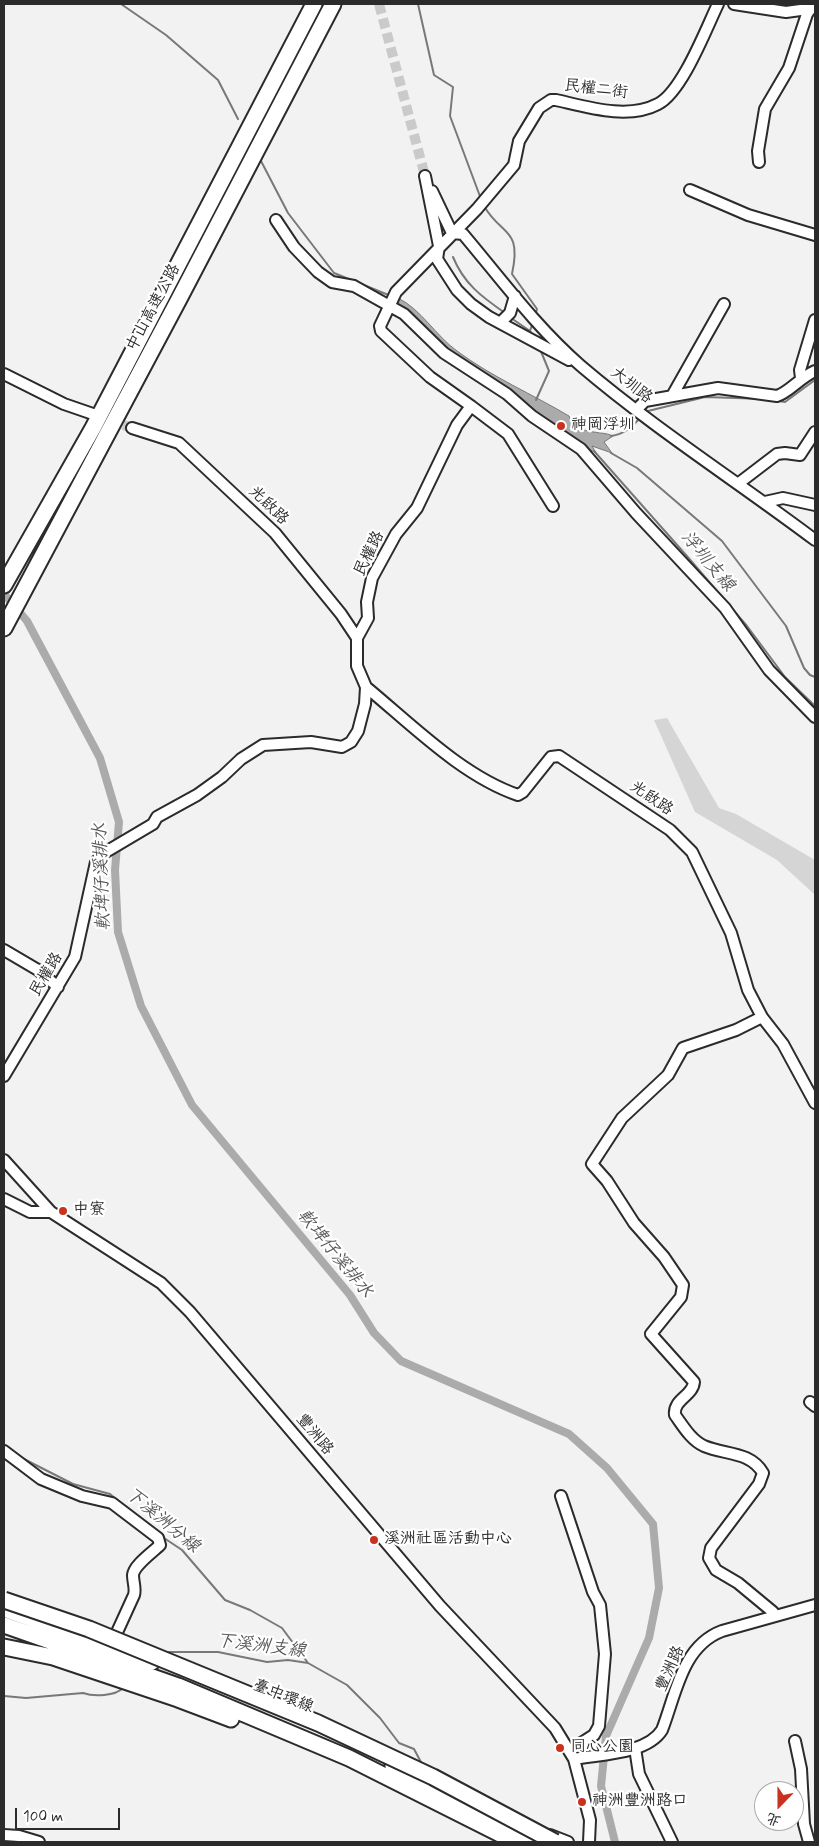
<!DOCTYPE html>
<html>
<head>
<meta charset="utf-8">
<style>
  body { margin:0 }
  #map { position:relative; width:819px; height:1846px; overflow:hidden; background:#f2f2f2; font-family:Mynerve,"LXGW WenKai TC",sans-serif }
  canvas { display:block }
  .frame { position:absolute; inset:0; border:5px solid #2b2b2b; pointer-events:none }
  .north { position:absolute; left:754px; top:1781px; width:50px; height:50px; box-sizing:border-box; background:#fff; border:1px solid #aaa; border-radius:50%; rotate:202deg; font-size:14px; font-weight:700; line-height:20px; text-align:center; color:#2b2b2b }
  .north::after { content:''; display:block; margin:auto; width:18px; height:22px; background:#c8321e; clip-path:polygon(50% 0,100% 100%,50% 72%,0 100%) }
  .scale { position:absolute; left:15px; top:1808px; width:105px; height:22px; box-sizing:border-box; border:2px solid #2b2b2b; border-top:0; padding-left:6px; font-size:15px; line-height:18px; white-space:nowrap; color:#2b2b2b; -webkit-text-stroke:4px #fff; paint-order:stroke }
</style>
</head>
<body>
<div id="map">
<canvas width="819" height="1846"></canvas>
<div class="frame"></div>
<div class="north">北</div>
<div class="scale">100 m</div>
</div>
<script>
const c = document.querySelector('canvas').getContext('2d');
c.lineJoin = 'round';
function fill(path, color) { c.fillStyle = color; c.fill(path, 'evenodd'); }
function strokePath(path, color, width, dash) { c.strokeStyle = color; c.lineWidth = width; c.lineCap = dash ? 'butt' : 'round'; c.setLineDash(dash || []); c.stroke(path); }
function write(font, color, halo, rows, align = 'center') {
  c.font = font + ' Mynerve,"LXGW WenKai TC",sans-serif'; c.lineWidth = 4.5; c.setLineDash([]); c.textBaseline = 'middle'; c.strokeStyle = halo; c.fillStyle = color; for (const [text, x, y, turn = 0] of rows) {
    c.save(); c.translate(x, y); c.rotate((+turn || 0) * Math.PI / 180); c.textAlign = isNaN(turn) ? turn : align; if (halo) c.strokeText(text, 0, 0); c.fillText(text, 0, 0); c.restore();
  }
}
fill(new Path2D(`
  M667 718 719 808 736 814 815 860V895L777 860 695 812 654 720Z`), '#d5d5d5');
const water = new Path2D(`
  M398 298C421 309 436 336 457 351 492 377 532 394 569 416 576 436 601 430 613 436L604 442 612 453 592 446 596 453 585 447 446 354 398 306 395 301Z`);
fill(water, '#ababab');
strokePath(water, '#787878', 1);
strokePath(new Path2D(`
  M121 4 166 35 218 80 238 119
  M418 4 434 75 453 87 450 116 481 199
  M261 161 288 213 334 273 391 296
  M484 206C502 237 522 227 512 274L537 309 535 316
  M453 257C464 284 482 297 505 313
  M511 318 530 331
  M533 322 530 331 533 336
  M536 400 549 371 540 349
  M645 414 648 411 705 397 765 399 785 402 815 380
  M611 436C624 434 631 428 640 418
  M594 451 686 555 747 626 785 677 815 706
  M611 453 637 468 722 541 786 626 804 668 810 675 815 677
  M20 1457 73 1484 110 1494 133 1513
  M161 1536 182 1550 225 1600 250 1610 282 1628 308 1663
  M163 1652H218L267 1662 288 1660 308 1663 347 1685 380 1718 399 1743 414 1749 423 1766
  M4 1696 26 1698 83 1693C94 1697 115 1696 123 1688`), '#787878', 2);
strokePath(new Path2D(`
  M4 594 27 621 100 758 119 822 115 870 118 932 141 1006 192 1105 350 1295 374 1333 401 1361 569 1434 607 1468 653 1524 659 1588 649 1638 606 1736 601 1786 615 1842`), '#ababab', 8);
strokePath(new Path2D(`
  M379 4 425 176
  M109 420 132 428`), '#cacaca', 10, [10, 5]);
const minor = new Path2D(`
  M734 4 786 12 815 8
  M759 162 758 151 765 109 789 68 807 14 814 4
  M425 176 439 246 437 259 457 290 471 304 489 317 569 360
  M690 190 748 215 815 235
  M432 191 452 233
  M276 220 294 247 318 272 332 282 354 286 404 314 444 353 507 394 532 416 581 449 636 513 725 608 769 670 815 717
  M452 233 463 234C501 279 537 328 581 366 655 429 738 482 815 540
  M501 322 510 313 515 296
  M4 374 64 404 93 414
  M801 378 800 370 815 320
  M672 396 724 304
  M471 406 508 434 553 506
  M636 410 645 401 718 388 777 396C788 393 801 377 815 371
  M132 428 179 443 275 533 341 614 357 638
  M739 483 777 454 785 453 800 455 815 432
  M765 502 783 498 815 505
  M366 687C411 724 462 776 518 795L523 792 551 757 559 756 670 830 692 852 731 933 748 990 762 1017 783 1044 815 1103
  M4 950 38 970 58 987
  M762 1017 736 1030 683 1048 668 1075 622 1118 592 1164 607 1181 634 1223 664 1257 683 1285 681 1297 651 1334 694 1382C693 1396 673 1399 675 1415 683 1426 691 1440 704 1446 725 1455 750 1451 763 1473L759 1484 711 1548 709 1558 716 1570 738 1583 773 1612 774 1616
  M4 1076 75 957 96 862 104 853 153 824 157 817 197 795 222 777 241 759 263 745 311 742 342 747 351 742 358 731 365 704 366 687 357 666V638L368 618 367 602 372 578 396 534 417 508 457 425 471 406 430 377 381 331 380 326 396 292 477 209 514 165 519 141 539 108 551 100H556C587 107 628 120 658 104 682 92 706 29 718 4
  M4 1160 51 1212 161 1283 190 1312 440 1606 555 1728 574 1759 590 1820 589 1842
  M4 1199 30 1212H51
  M810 1402 815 1406
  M4 1451 41 1479 82 1496 112 1503 158 1538 160 1545C153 1552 134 1565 133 1575 133 1583 136 1588 134 1595L113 1641
  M561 1496 593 1592 600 1605 605 1654 599 1726 594 1735 569 1751
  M795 1741 801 1769 804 1824 809 1842
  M635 1748 639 1774 672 1842
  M574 1759C601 1754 647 1754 662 1730 676 1694 682 1646 722 1631L815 1605
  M4 1835 19 1836 39 1842
  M550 1835 568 1842`);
const highway = new Path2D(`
  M4 585 93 428 314 4
  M4 628 179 299 333 4
  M4 1609 152 1662
  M4 1625 178 1686 349 1758 516 1842
  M4 1647 53 1657 178 1699 231 1719
  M393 1766 538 1842`);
strokePath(minor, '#2b2b2b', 14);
strokePath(highway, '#2b2b2b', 19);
strokePath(minor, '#fff', 10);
strokePath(highway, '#fff', 15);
const highwayBridge = new Path2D(`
  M4 1600 89 1629 318 1723 433 1777 555 1842`);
strokePath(highwayBridge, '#2b2b2b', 19, []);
strokePath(highwayBridge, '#fff', 15);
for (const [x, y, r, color] of [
  [561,426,5,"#c8321e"],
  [63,1211,5,"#c8321e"],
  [374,1540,5,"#c8321e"],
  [560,1748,5,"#c8321e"],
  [582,1802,5,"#c8321e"]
]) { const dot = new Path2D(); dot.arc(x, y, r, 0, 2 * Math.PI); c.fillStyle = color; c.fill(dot); strokePath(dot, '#fff', 2); }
write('16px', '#2b2b2b', '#fff', [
  ["民權二街",596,90,7],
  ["中山高速公路",154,308,-62],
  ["大圳路",631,386,38],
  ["光啟路",268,506,44],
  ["民權路",370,554,-64],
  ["光啟路",651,799,34],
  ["民權路",47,975,-59],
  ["豐洲路",314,1435,50],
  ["豐洲路",671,1669,-66],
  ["臺中環線",283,1697,22]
]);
write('16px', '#2b2b2b', '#fff', [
  ["神岡浮圳",571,426],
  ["中寮",73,1211],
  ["溪洲社區活動中心",384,1540],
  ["同心公園",570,1748],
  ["神洲豐洲路口",592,1802]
], 'left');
write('italic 18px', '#585858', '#fff', [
  ["浮圳支線",707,562,50],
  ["軟埤仔溪排水",103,877,-92],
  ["軟埤仔溪排水",334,1254,51],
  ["下溪洲分線",162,1521,40],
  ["下溪洲支線",261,1647,7]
]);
</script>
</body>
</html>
